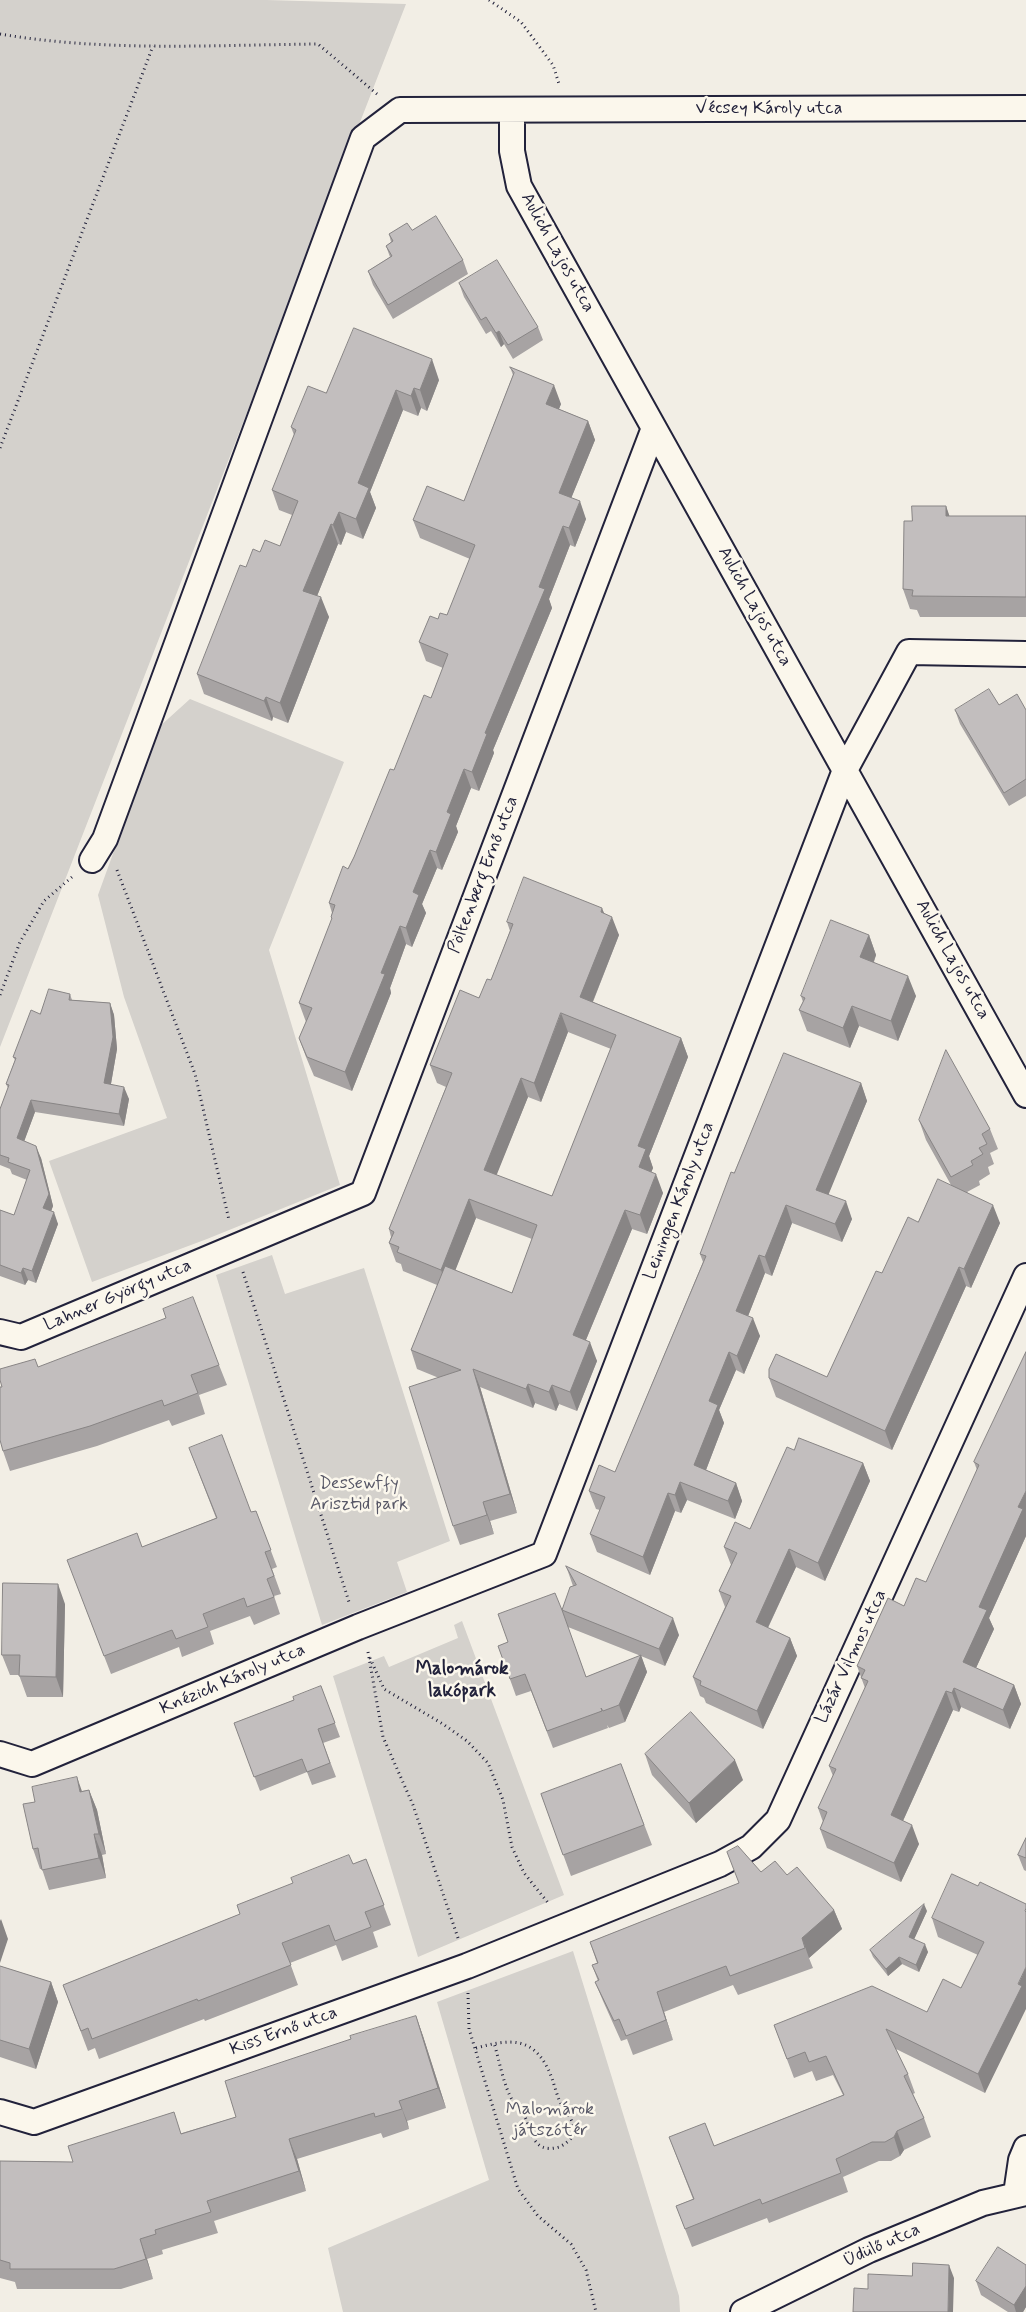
<!DOCTYPE html>
<html>
<head>
<meta charset="utf-8">
<style>
  body { margin:0 }
  canvas { display:block; background:#f2eee5 }
</style>
</head>
<body>
<canvas width="1026" height="2312"></canvas>
<script>
const c = document.querySelector('canvas').getContext('2d');
c.lineJoin = 'round';
function fill(path, color) { c.fillStyle = color; c.fill(path, 'evenodd'); }
function strokePath(path, color, width, dash) { c.strokeStyle = color; c.lineWidth = width; c.lineCap = dash ? 'butt' : 'round'; c.setLineDash(dash || []); c.stroke(path); }
function write(font, color, halo, rows, align = 'center') {
  c.font = font + ' Mynerve,sans-serif'; c.lineWidth = 5; c.setLineDash([]); c.textBaseline = 'middle'; c.strokeStyle = halo; c.fillStyle = color; for (const [text, x, y, turn = 0] of rows) {
    c.save(); c.translate(x, y); c.rotate((+turn || 0) * Math.PI / 180); c.textAlign = isNaN(turn) ? turn : align; if (halo) c.strokeText(text, 0, 0); c.fillText(text, 0, 0); c.restore();
  }
}
fill(new Path2D(`
  M0 0H266L406 4 0 1047Z
  M190 699 344 762 269 950 340 1185 207 1239 92 1282 49 1161 167 1118 124 997 98 895 159 727Z
  M272 1255 285 1294 364 1268 450 1541 397 1562 407 1592 322 1625 216 1275Z
  M462 1621 564 1895 418 1957 333 1676 384 1656 389 1667 458 1638 454 1625Z
  M573 1951 679 2296 680 2312H343L328 2248 489 2180 437 2002Z`), '#d4d1cc');
const minor = new Path2D(`
  M512 111V151L519 186 1026 1095
  M92 860 105 839 363 138 400 110 1026 108
  M0 1332 21 1337 363 1193 654 428
  M0 1754 32 1764 358 1627 544 1554 845 770 909 652 1026 654
  M0 2112 34 2122 467 1966 720 1864 751 1847 778 1820 1026 1276
  M1016 2194 1021 2160 1026 2148
  M743 2312 869 2250 983 2203 1026 2193`);
strokePath(minor, '#22223b', 28);
strokePath(new Path2D(`
  M489 0 521 22 553 65 559 84
  M0 34C105 52 212 45 318 44L377 94
  M0 448 153 46
  M117 870 195 1074 229 1220
  M0 995 20 942 44 901 72 877
  M243 1272 349 1602
  M368 1652 383 1737 413 1805 459 1941
  M370 1658 384 1689 443 1724 467 1741 488 1763 503 1800 512 1847 524 1873 549 1904
  M468 1993 469 2029 518 2189 538 2216 571 2244 586 2270 596 2312
  M476 2048C509 2039 533 2036 549 2071 554 2082 556 2094 561 2104 566 2114 577 2122 573 2135 571 2140 564 2145 559 2147 531 2155 532 2128 523 2113 520 2108 515 2106 513 2101 504 2088 499 2059 494 2043`), '#22223b', 3, [1, 4]);
strokePath(minor, '#fbf7ec', 24);
fill(new Path2D(`
  M412 230 463 260 468 274 393 319 373 285 368 271 390 257 386 246 391 242 389 234Z
  M459 283 538 327 543 340 513 359 504 344 501 347 491 331 486 334 464 297Z
  M510 367 561 404 559 409 588 421 595 440 571 498 586 519 575 547 570 545 549 599 552 608 493 750 494 753 479 791 471 788 456 826 458 832 442 870 437 868 422 904 426 913 412 947 406 944 390 988 391 993 352 1091 314 1076 306 1057 299 1038 306 1022 299 1003 332 920 331 917 332 913 329 903 354 857 394 770 431 698 443 668 426 661 419 642 438 619 447 615 470 559 420 538 413 520 464 501 513 375Z
  M439 380 427 411 421 408 418 416 403 410 370 492 376 508 363 539 346 532 341 545 338 544 317 596 329 617 288 723 273 717 272 721 204 694 197 674 246 567 260 552 280 546 292 515 279 510 272 490 294 435 291 427 326 393Z
  M946 506 949 516H1026V617H920L917 610 910 609 903 589 912 521Z
  M955 710H1026V796L1009 806 960 724Z
  M604 913 619 935 593 1002 681 1038 688 1057 649 1156 653 1168 651 1172 663 1193 647 1234 632 1229 586 1340 597 1361 577 1411 559 1404 556 1411 535 1403 533 1408 480 1387 517 1513 490 1521 494 1534 460 1545 453 1526 439 1378 417 1369 411 1350 437 1285 403 1271 401 1264 396 1262 389 1243 391 1237 389 1229 446 1087 437 1083 430 1065 491 980 510 931 507 922ZM568 1032 611 1049 552 1196 496 1175 528 1097 541 1102ZM476 1218 532 1239 512 1293 455 1270Z
  M869 935 876 955 874 962 916 996 898 1041 859 1026 850 1048 807 1031 799 1010 803 1002 801 996Z
  M70 994 72 1000 110 1003 114 1015 117 1049 111 1084 129 1099 124 1126 35 1112 24 1141 41 1158 53 1206 51 1211 58 1224 36 1283 28 1280 25 1285 0 1276V1210L14 1215 27 1180 12 1174 10 1169 0 1165V1109L8 1088 6 1084 15 1060 13 1057 40 1014Z
  M861 1083 867 1101 828 1194 852 1219 842 1242 792 1223 772 1276 765 1273 748 1316 760 1336 744 1374 736 1370 719 1410 724 1423 706 1470 736 1483 742 1501 735 1519 687 1500 681 1513 675 1511 650 1575 597 1552 590 1534 600 1510 596 1509 589 1491 615 1472 703 1262 700 1254 734 1173Z
  M919 1120 990 1129 998 1149 990 1153 994 1164 988 1167 990 1174 979 1181 980 1185 967 1192 1000 1223 971 1288 966 1286 892 1450 776 1397 769 1378 827 1377 882 1273 918 1222 951 1185 926 1140Z
  M1026 1352V1536L989 1618 994 1629 976 1668 1014 1685 1021 1704 1010 1729 961 1707 959 1712 953 1710 903 1821 919 1844 901 1882 827 1848 820 1829 823 1822 818 1808 833 1776 829 1766 865 1688 857 1666 904 1606 926 1582 977 1470 974 1462Z
  M35 1359 38 1367 219 1365 227 1385 199 1395 205 1414 172 1426 169 1420 97 1446 10 1471 3 1451Z
  M189 1448 251 1512 256 1511 277 1567 272 1569 281 1594 274 1596 280 1614 254 1625 250 1616 210 1631 214 1644 182 1657 179 1647 111 1674 74 1578 142 1547 216 1518Z
  M794 1450 863 1463 870 1481 825 1581 796 1567 768 1628 790 1638 797 1656 763 1729 706 1703 704 1698 700 1696 693 1677 725 1607 719 1591 731 1565 724 1547 750 1529Z
  M566 1566 679 1635 665 1666 641 1656 647 1672 625 1722 609 1728 607 1725 608 1728 553 1748 531 1691 516 1696 498 1646 508 1642 562 1610 573 1586ZM568 1627 641 1656 586 1677Z
  M65 1604 63 1697H27L19 1675H10L2 1655Z
  M321 1686 340 1737 323 1743 336 1777 312 1785 307 1772 260 1791 234 1723 294 1700Z
  M645 1754 743 1780 696 1823 652 1775Z
  M621 1764 652 1845 571 1876 541 1794Z
  M89 1790 97 1810 106 1854 102 1855 106 1878 49 1890 42 1869H40L33 1849 82 1791Z
  M1026 1838V1871L1024 1870 1018 1855Z
  M366 1859 391 1925 373 1932 378 1947 342 1961 336 1945 290 1963 298 1985 205 2021 204 2019 99 2059 95 2048 88 2051 63 1985 240 1914 353 1864Z
  M761 1872 787 1875 834 1910 842 1929 809 1958 813 1968 738 1995 733 1985 664 2012 673 2040 633 2055 627 2039 621 2041 603 2001 595 1982 598 1981 592 1965 597 1963 590 1942 739 1883Z
  M978 1886 1026 1904 985 2093 896 2049 908 2074 915 2093 913 2094 924 2118 931 2137 904 2150 900 2156 891 2161H879L843 2177 848 2192 769 2223 767 2218 692 2247 676 2206 693 2199 669 2137 714 2146 843 2095 833 2075 816 2081 812 2071 794 2078 774 2025 927 2012 961 1988 978 1955 938 1937 932 1918Z
  M927 1911 914 1939 928 1952 919 1972 902 1964 888 1976 873 1957 870 1950Z
  M0 1966 51 1982 58 2002 36 2069 0 2057Z
  M416 2016 423 2036 446 2108 407 2121 409 2129 383 2138 381 2133 297 2159 306 2191 214 2221 218 2233 162 2250 163 2254 147 2259 153 2279 121 2289H17L15 2282 0 2278V2161L73 2162 182 2133 236 2117 351 2039Z
  M1026 2265V2307L1023 2312H1008L981 2295 976 2281Z`), '#a7a3a3');
fill(new Path2D(`
  M499 331 504 344 501 347 496 333Z
  M432 359 439 380 427 411 420 390Z
  M554 385 561 404 553 423 546 404Z
  M414 388 421 408 418 416 411 396Z
  M396 390 403 410 370 492 376 508 363 539 356 519 358 483Z
  M588 421 595 440 566 511 559 493Z
  M580 501 586 519 575 547 569 528Z
  M946 506 953 526 946 516Z
  M339 512 346 532 341 545 333 525Z
  M331 524 338 544 311 611 303 591Z
  M563 526 570 545 549 599 552 608 493 750 494 753 479 791 472 772 485 733 539 587Z
  M321 597 329 617 288 723 280 703Z
  M266 697 273 717 272 721 264 701Z
  M464 769 471 788 456 826 458 832 442 870 436 852 447 812Z
  M430 850 437 868 422 904 426 913 412 947 406 928 413 892Z
  M602 908 609 925 612 917 619 935 587 1016 580 997Z
  M400 926 406 944 390 988 391 993 352 1091 345 1072 381 973Z
  M869 935 876 955 868 977 860 957Z
  M908 976 916 996 898 1041 891 1021Z
  M110 1003 114 1015 117 1049 109 1095 104 1083Z
  M852 1006 859 1026 850 1048 843 1028Z
  M561 1013 568 1032 541 1102 534 1083Z
  M681 1038 688 1057 649 1156 653 1168 646 1186 639 1167 638 1146Z
  M521 1078 528 1097 491 1189 484 1170Z
  M861 1083 867 1101 823 1208 816 1190Z
  M124 1087 129 1099 124 1126 119 1114Z
  M31 1100 35 1112 21 1150 17 1138Z
  M36 1146 41 1158 53 1206 48 1220 43 1208Z
  M656 1174 663 1193 647 1234 640 1215Z
  M469 1199 476 1218 448 1289 441 1270Z
  M846 1201 852 1219 842 1242 835 1224Z
  M786 1205 792 1223 772 1276 765 1257Z
  M993 1205 1000 1223 971 1288 964 1269Z
  M625 1210 632 1229 580 1354 573 1335Z
  M54 1212 58 1224 36 1283 32 1271Z
  M759 1255 765 1273 743 1329 736 1311Z
  M959 1267 966 1286 892 1450 885 1431Z
  M23 1268 28 1280 25 1285 21 1273Z
  M753 1318 760 1336 744 1374 737 1356Z
  M590 1342 597 1361 577 1411 570 1392Z
  M729 1352 736 1370 719 1410 724 1423 701 1483 694 1465 709 1401Z
  M473 1369 480 1387 517 1513 510 1494Z
  M528 1384 535 1403 533 1408 526 1389Z
  M552 1385 559 1404 556 1411 549 1392Z
  M863 1463 870 1481 825 1581 818 1563Z
  M680 1482 687 1500 681 1513 675 1495Z
  M736 1483 742 1501 735 1519 728 1501Z
  M1026 1491V1536L989 1618 994 1629 970 1681 963 1662 979 1607 1018 1507Z
  M668 1493 675 1511 650 1575 643 1557Z
  M483 1502 490 1521 494 1534 487 1515Z
  M789 1549 796 1567 762 1640 756 1622Z
  M58 1584 65 1604 63 1697 56 1677Z
  M673 1618 679 1635 665 1666 659 1649Z
  M790 1638 797 1656 763 1729 757 1711Z
  M641 1655 647 1672 625 1722 619 1705Z
  M1014 1685 1021 1704 1010 1729 1003 1710Z
  M954 1688 961 1707 959 1712 952 1693Z
  M946 1691 953 1710 897 1834 891 1815Z
  M735 1760 743 1780 696 1823 689 1803Z
  M77 1777 84 1797 80 1792Z
  M89 1790 97 1810 106 1854 99 1834Z
  M912 1825 919 1844 901 1882 894 1863Z
  M94 1834 102 1855 106 1878 99 1858Z
  M924 1904 927 1911 912 1944 909 1937Z
  M834 1910 842 1929 809 1958 802 1938Z
  M1 1919 8 1939 0 1963V1921Z
  M925 1944 928 1952 919 1972 916 1965Z
  M899 1957 902 1964 888 1976 886 1969Z
  M1026 1967V2009L985 2093 978 2074Z
  M51 1982 58 2002 36 2069 29 2049Z
  M657 1992 664 2012 673 2040 666 2020Z
  M416 2016 423 2036 446 2108 438 2088Z
  M399 2101 407 2121 409 2129 402 2109Z
  M897 2131 904 2150 900 2156 894 2137Z
  M289 2139 297 2159 306 2191 299 2171Z
  M140 2239 147 2259 153 2279 146 2259Z
  M949 2265 954 2278 953 2312H948Z
  M1026 2286V2307L1023 2312H1016L1014 2305Z`), '#888585');
const building = new Path2D(`
  M436 216 463 260 388 305 368 271 392 256 386 246 393 241 389 234 407 223 412 230Z
  M497 260 538 327 508 345 499 331 496 333 486 317 481 320 459 283Z
  M354 328 432 359 420 390 414 388 411 396 396 390 358 483 369 488 356 519 339 512 333 525 331 524 303 591 321 597 280 703 266 697 264 701 197 674 240 565 246 567 253 549 260 552 265 540 280 546 298 501 272 490 296 430 291 427 308 386 326 393Z
  M510 367 554 385 546 404 588 421 559 493 580 501 569 528 563 526 539 587 545 589 485 733 487 734 472 772 464 769 447 812 451 814 436 852 430 850 413 892 419 895 406 928 400 926 381 973 385 974 345 1072 307 1057 299 1038 312 1008 299 1003 332 918 331 917 335 905 329 903 343 866 348 869 354 857 390 769 394 770 424 695 431 698 448 654 419 642 430 616 438 619 440 613 447 615 475 545 413 520 427 486 464 501 514 373Z
  M912 506H946V516H1026V597L912 596 913 590 903 589 904 521H912Z
  M989 689 999 705 1017 694 1026 710V779L1004 793 955 710Z
  M524 877 602 908 601 912 612 917 580 997 681 1038 638 1146 646 1149 639 1167 656 1174 640 1215 625 1210 573 1335 590 1342 570 1392 552 1385 549 1392 528 1384 526 1389 473 1369 510 1494 483 1502 487 1515 453 1526 409 1387 461 1370 411 1350 445 1266 512 1293 537 1225 469 1199 441 1270 397 1252 399 1247 389 1243 394 1232 389 1229 452 1073 430 1065 460 990 479 998 487 979 491 980 513 924 507 922ZM561 1013 616 1035 552 1196 484 1170 521 1078 534 1083Z
  M831 920 869 935 860 957 908 976 891 1021 852 1006 843 1028 799 1010 805 998 801 996Z
  M49 989 70 994 69 1000 110 1003 113 1037 104 1083 124 1087 119 1114 31 1100 17 1138 36 1146 49 1194 43 1208 54 1212 32 1271 23 1268 21 1273 0 1265V1210L14 1215 30 1170 8 1162 9 1158 0 1155V1109L9 1085 6 1084 16 1058 13 1057 31 1010 40 1014Z
  M946 1050 990 1129 982 1134 987 1144 979 1148 983 1154 971 1161 973 1165 951 1177 919 1120Z
  M784 1053 861 1083 816 1190 846 1201 835 1224 786 1205 765 1257 759 1255 736 1311 753 1318 737 1356 729 1352 709 1401 718 1405 694 1465 736 1483 728 1501 680 1482 675 1495 668 1493 643 1557 590 1534 605 1497 589 1491 599 1465 615 1472 706 1256 700 1254 731 1172 734 1173Z
  M938 1179 993 1205 964 1269 959 1267 885 1431 769 1378V1369L776 1354 827 1377 876 1271 882 1273 908 1217 918 1222Z
  M193 1297 219 1365 191 1375 198 1393 164 1406 162 1400 90 1426 3 1451 0 1440V1387H2L0 1380V1369L35 1359 38 1367 166 1318 163 1309Z
  M1026 1352V1491L1018 1507 1023 1509 979 1607 987 1610 963 1662 1014 1685 1003 1710 954 1688 952 1693 946 1691 891 1815 912 1825 894 1863 820 1829 827 1812 818 1808 836 1769 829 1766 868 1681 861 1678 865 1670 857 1666 888 1598 904 1606 916 1578 926 1582 979 1465 974 1462Z
  M222 1435 251 1512 256 1511 271 1550 265 1552 274 1576 267 1579 274 1597 247 1607 244 1598 203 1614 208 1627 176 1639 172 1630 104 1656 67 1560 137 1533 142 1547 217 1518 189 1448Z
  M799 1438 863 1463 818 1563 789 1549 756 1622 790 1638 757 1711 700 1685 701 1681 693 1677 731 1596 719 1591 737 1553 724 1547 735 1522 750 1529 787 1447 794 1450Z
  M566 1566 673 1618 659 1649 562 1610 586 1677 641 1655 619 1705 603 1711 601 1708 602 1711 547 1731 525 1674 510 1679 498 1646 508 1642 498 1614 555 1593 562 1610 570 1587 576 1585Z
  M3 1583 58 1584 56 1677 19 1676 20 1655H2Z
  M321 1686 335 1723 318 1729 330 1763 307 1772 302 1759 254 1777 234 1723 294 1700 293 1697Z
  M691 1712 735 1760 689 1803 645 1754Z
  M621 1764 644 1825 563 1855 541 1794Z
  M77 1777 80 1792 89 1790 99 1834H94L99 1858 42 1870 38 1848 33 1849 23 1804 35 1802 32 1787Z
  M1026 1838V1858L1018 1855Z
  M738 1846 761 1872 775 1861 787 1875 797 1867 834 1910 802 1938 805 1948 730 1976 726 1966 657 1992 666 2020 626 2036 619 2019 614 2021 595 1982 599 1980 592 1965 598 1963 590 1942 739 1883 727 1852Z
  M349 1855 353 1864 366 1859 384 1905 365 1912 371 1927 335 1941 329 1925 282 1943 291 1965 198 2001 197 1999 92 2039 88 2028 81 2031 63 1985 240 1914 237 1905 293 1883 291 1878Z
  M952 1874 978 1886 980 1882 1026 1904V1908L1025 1911 1026 1912V1967L1018 1984 1022 1986 978 2074 886 2029 908 2074 904 2076 924 2118 897 2131 894 2137 885 2142H872L836 2159 841 2173 762 2204 760 2199 685 2229 676 2206 694 2199 669 2137 705 2123 714 2146 844 2095 826 2056 809 2062 805 2052 787 2059 774 2025 872 1986 927 2012 943 1979 961 1988 984 1942 932 1918Z
  M924 1904 909 1937 925 1944 916 1965 899 1957 886 1969 870 1950Z
  M0 1966 51 1982 29 2049 0 2040Z
  M416 2016 438 2088 399 2101 402 2109 375 2117 374 2113 289 2139 299 2171 207 2201 211 2212 155 2230 156 2234 140 2239 146 2259 114 2269H10V2263L0 2260V2161L73 2162 68 2146 174 2112 181 2134 236 2117 225 2081 351 2039 350 2036Z
  M998 2247 1026 2265V2286L1014 2305 976 2281Z
  M913 2263 949 2265 948 2312H853L854 2288 868 2289V2274L912 2276Z`);
fill(building, '#c2bebe');
strokePath(building, '#888585', 1);
write('18px', '#22223b', '#fbf7ec', [
  ["Vécsey Károly utca",769,109],
  ["Aulich Lajos utca",557,253,61],
  ["Aulich Lajos utca",754,607,61],
  ["Pöltenberg Ernő utca",484,875,-69],
  ["Aulich Lajos utca",952,960,61],
  ["Leiningen Károly utca",680,1201,-69],
  ["Lahner György utca",118,1296,-23],
  ["Lázár Vilmos utca",852,1657,-65],
  ["Knézich Károly utca",233,1680,-23],
  ["Kiss Ernő utca",284,2032,-20],
  ["Üdülő utca",882,2246,-24]
]);
write('18px', '#575766', '#fbf7ec', [
  ["Dessewffy",359,1484],
  ["Arisztid park",359,1505],
  ["Malomárok",550,2110],
  ["játszótér",550,2131]
]);
write('bold 19px', '#22223b', '#fbf7ec', [
  ["Malomárok",462,1670],
  ["lakópark",462,1692]
]);
</script>
</body>
</html>
